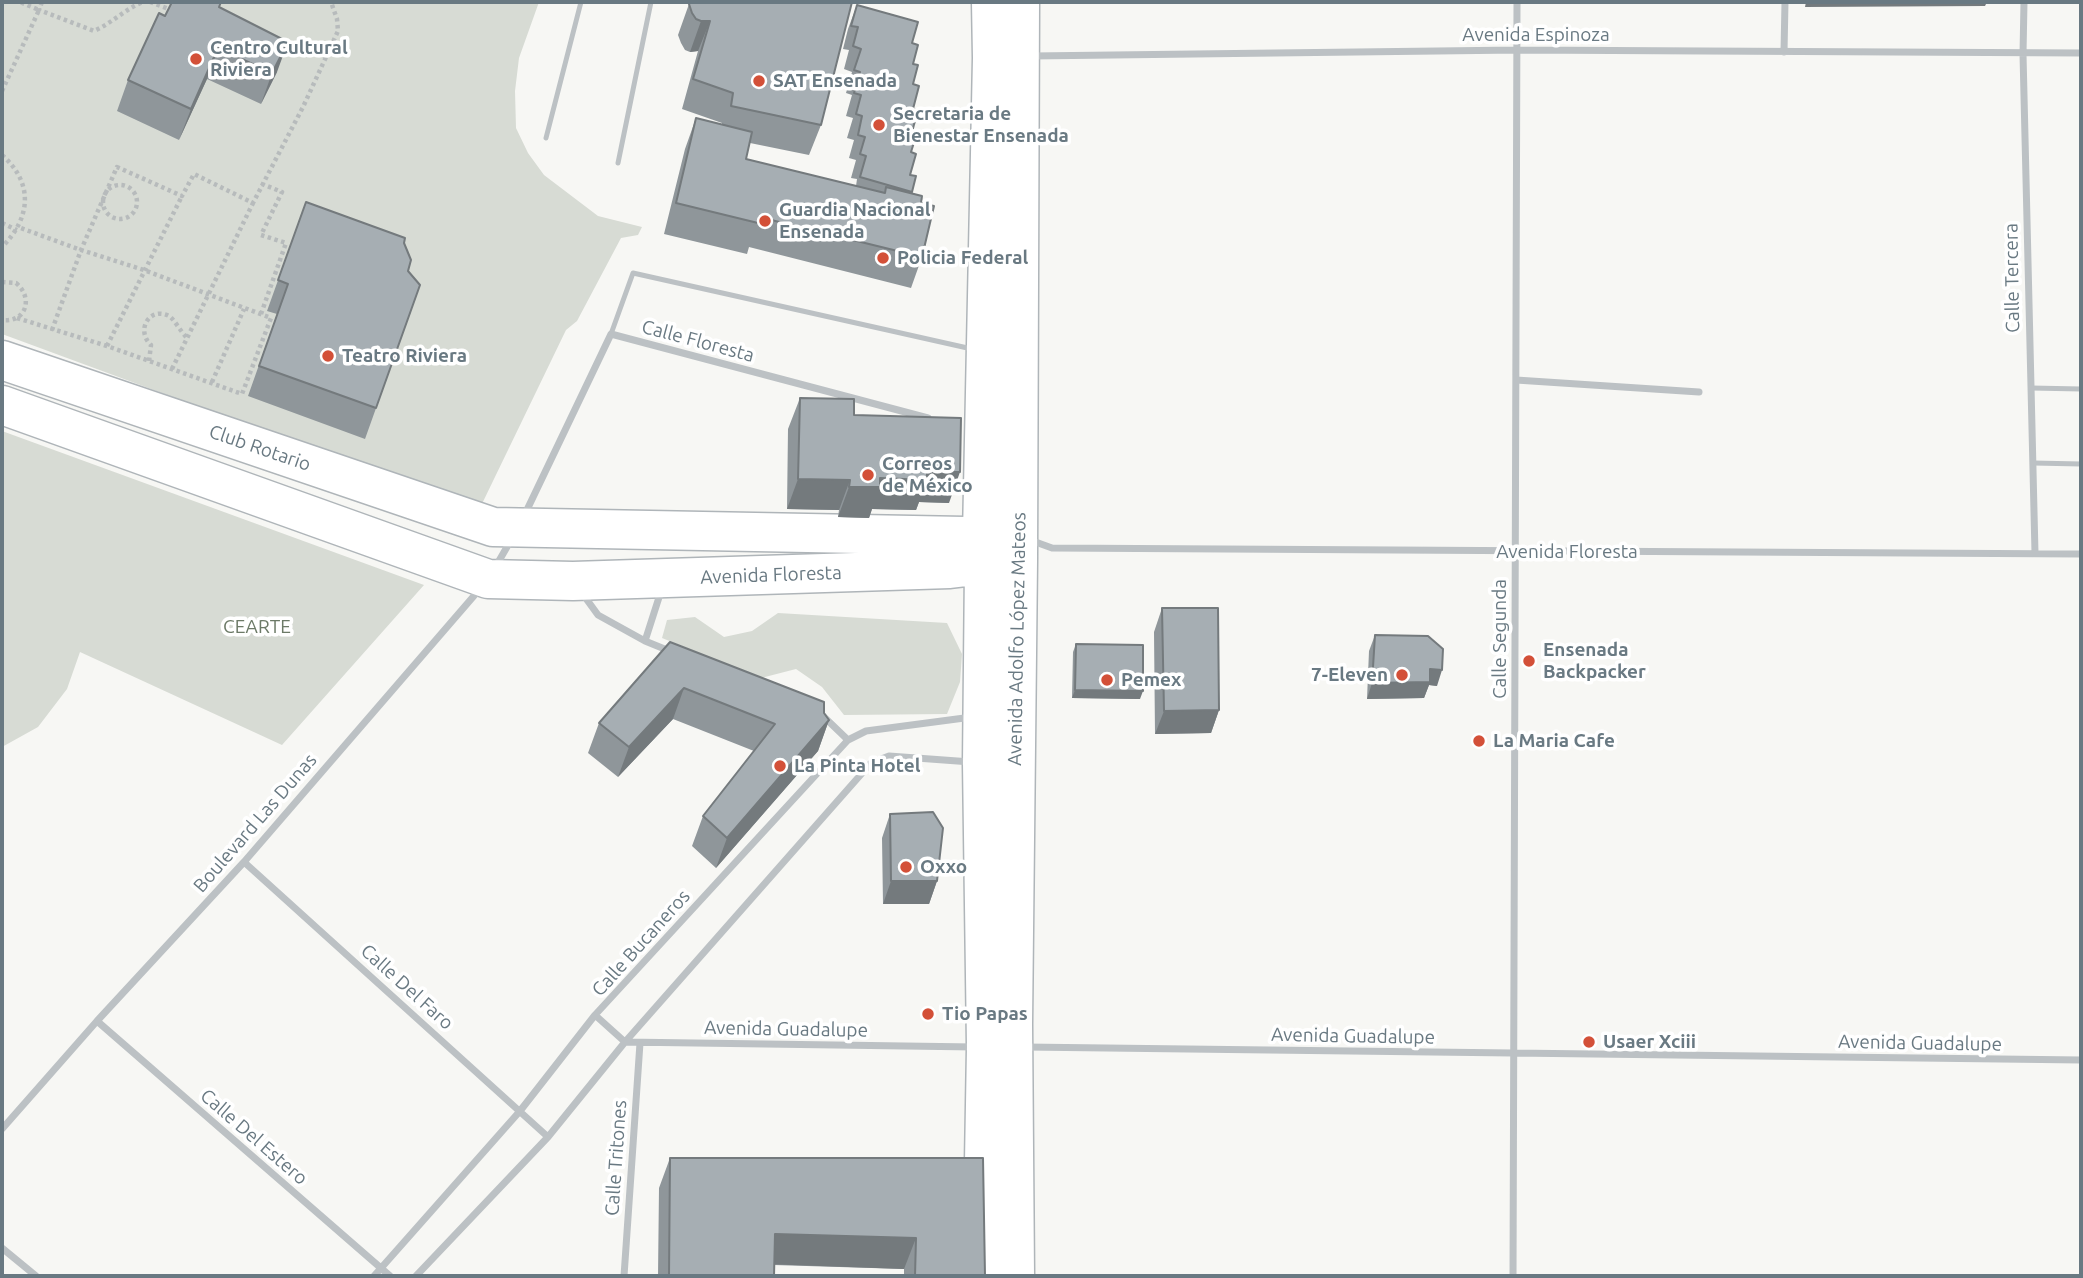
<!DOCTYPE html>
<html>
<head>
<meta charset="utf-8">
<style>
  body { margin:0 }
  #map { position:relative; width:2083px; height:1278px; overflow:hidden; background:#f7f7f4; font-family:Ubuntu,sans-serif }
  canvas { display:block }
  .frame { position:absolute; inset:0; border:4px solid #697982; pointer-events:none }
</style>
</head>
<body>
<div id="map">
<canvas width="2083" height="1278"></canvas>
<div class="frame"></div>
</div>
<script>
const c = document.querySelector('canvas').getContext('2d');
c.lineJoin = 'round';
function fill(path, color) { c.fillStyle = color; c.fill(path, 'evenodd'); }
function strokePath(path, color, width, dash) { c.strokeStyle = color; c.lineWidth = width; c.lineCap = dash ? 'butt' : 'round'; c.setLineDash(dash || []); c.stroke(path); }
function write(font, color, halo, rows, align = 'center') {
  c.font = font + ' Ubuntu,sans-serif'; c.lineWidth = 7; c.setLineDash([]); c.textBaseline = 'middle'; c.strokeStyle = halo; c.fillStyle = color; for (const [text, x, y, turn = 0] of rows) {
    c.save(); c.translate(x, y); c.rotate((+turn || 0) * Math.PI / 180); c.textAlign = isNaN(turn) ? turn : align; if (halo) c.strokeText(text, 0, 0); c.fillText(text, 0, 0); c.restore();
  }
}
fill(new Path2D(`
  M2 2H539L519 58 515 91 516 128 528 153 544 175 598 216 642 227 638 235 621 238 577 321 566 330 479 510 2 334Z
  M2 431 424 585 282 745 80 652 67 689 38 727 2 747Z
  M778 613 947 623 962 654 960 682 947 714 844 715 822 687 796 669 761 678 662 638 667 620 695 617 724 637 752 631Z`), '#d7dbd4');
const secondary = new Path2D(`
  M2 360 493 527 965 536 1008 535
  M2 405 488 579 573 581 950 569 1009 562
  M982 1276 986 1047 982 763 984 566 982 535 992 58 991 2
  M1015 1276 1013 1024 1018 561 1020 2`);
strokePath(secondary, '#afb5b9', 41);
strokePath(new Path2D(`
  M42 2 39 10 94 31C112 23 125 9 143 2
  M150 2 169 9
  M2 91 39 10 20 2
  M2 155C34 183 31 218 2 247
  M103 202a17 17 0 1 1 34 0a17 17 0 1 1-34 0Z
  M2 223 17 230
  M2 282 16 283C34 298 26 323 2 320
  M261 314 286 243 261 235 282 192 262 184
  M17 318 107 346 242 394 271 318 144 270 78 249 18 227
  M52 330 81 250 117 167 182 196 194 174 253 203 303 107 338 31 337 19 331 2
  M107 346 182 196
  M149 361 151 345C135 330 150 306 169 316 174 319 181 332 187 338
  M172 369 253 203
  M212 382 244 309`), '#b7bbbc', 4.5, [3.5, 3.5]);
strokePath(new Path2D(`
  M546 138 581 2
  M618 163 651 2
  M611 334 633 273 972 349
  M2031 388 2081 389
  M2033 463 2081 464`), '#bcc1c4', 5);
strokePath(new Path2D(`
  M2024 2 2023 54 2035 553
  M1784 52 1785 2
  M1032 56 1518 50 2081 53
  M1516 380 1699 392
  M525 514 611 334 928 418
  M1030 540 1052 548 2081 554
  M496 566 511 540
  M582 593 598 615 645 641 672 652
  M645 641 662 588
  M822 715 848 740
  M244 862 548 1137
  M595 1015 625 1042
  M97 1021 390 1276
  M625 1042 975 1047
  M1025 1047 2081 1060
  M2 1129 97 1021 244 862 479 590
  M2 1248 36 1276
  M374 1276 520 1111 595 1015 848 740 866 731 972 717
  M416 1276 548 1137 625 1042 871 763 889 756 971 762
  M624 1276 640 1043
  M1513 1276 1517 2`), '#bcc1c4', 7);
strokePath(secondary, '#fff', 38);
fill(new Path2D(`
  M689 4 821 125 809 155 750 143 746 159 856 186 857 179 851 178 856 160 849 158 854 140 847 138 853 118 846 116 852 95 846 93 852 72 844 69 849 50 843 49 848 29 857 5 912 43 913 109 910 175 916 176 912 193 921 203 922 257 911 288 749 247 747 254 664 234 685 149 696 118 722 125V123L682 109 698 51 690 52 685 50 681 43 678 35Z
  M221 8 277 72 261 104 207 79 179 140 117 111 128 80 165 16Z
  M306 202 404 243 408 271 420 285 365 439 248 396 277 314 267 311Z
  M800 398 854 415 949 503 919 502 916 510 872 509 869 518 838 517 839 510 787 509 788 429Z
  M1162 608 1219 710 1211 733 1155 734 1154 632Z
  M1375 635 1437 686 1429 685 1424 698 1367 699 1369 651Z
  M670 642 829 720 818 751 716 868 692 846 703 816 754 751 673 719 618 777 588 753 599 723Z
  M1076 644 1140 699 1072 698 1073 652Z
  M890 814 937 881 929 904H883L882 838Z
  M670 1158H983L985 1276H904V1269L774 1265V1276H658L659 1188Z`), '#8f969a');
fill(new Path2D(`
  M1806 2H1987L1985 6 1805 7Z
  M701 21H710L698 51 690 52Z
  M288 42 277 72 261 104 272 73Z
  M218 48 207 79 179 140 191 109Z
  M927 472H960L949 503 919 502 916 510 872 509 869 518 838 517 849 487 880 478Z
  M798 479 850 480 839 510 787 509Z
  M1430 669 1442 670 1437 686 1429 685 1424 698 1367 699 1372 683Z
  M684 688 673 719 618 777 629 747Z
  M1075 690 1143 691 1140 699 1072 698Z
  M1219 710 1211 733 1155 734 1164 711Z
  M829 720 818 751 716 868 727 838Z
  M891 881H937L929 904H883Z
  M775 1234 916 1238 904 1269 764 1264Z`), '#747a7d');
const building = new Path2D(`
  M172 2H221L219 7 288 42 272 73 218 48 191 109 128 80 159 13 165 16Z
  M691 2H852L821 125 731 106 733 93 693 79 710 21H701L696 19 692 13 689 4Z
  M857 5 918 22 912 43 918 45 913 64 918 65 913 84 919 86 913 109 918 110 912 132 917 133 911 152 916 154 910 175 916 176 912 192 860 177 866 156 860 154 865 137 858 135 862 116 856 114 861 95 854 93 860 72 854 70 861 49 853 46 858 27 851 26Z
  M696 118 752 132 746 159 885 193 886 187 922 196 921 203 934 206 922 257 759 217 758 223 676 203Z
  M306 202 405 238 404 243 411 260 408 271 420 285 376 408 259 366 288 284 278 280Z
  M800 398 854 399V415L961 418 960 472H927V480L880 478V487H849L850 480 798 479Z
  M1162 608H1218L1219 710 1164 711Z
  M1375 635 1428 636 1443 649 1442 670 1430 669V682L1372 683Z
  M670 642 824 702V713L829 720 727 838 703 816 775 724 684 688 629 747 599 723Z
  M1076 644 1143 645V691L1075 690Z
  M933 812 943 828 937 881H891L890 814Z
  M670 1158H983L985 1276H915L916 1238 775 1234 774 1276H669Z`);
fill(building, '#a6aeb3');
strokePath(building, '#747a7d', 2);
for (const [x, y, r, color] of [
  [196,59,7,"#d35038"],
  [759,81,7,"#d35038"],
  [879,125,7,"#d35038"],
  [765,221,7,"#d35038"],
  [883,258,7,"#d35038"],
  [328,356,7,"#d35038"],
  [868,475,7,"#d35038"],
  [1529,661,7,"#d35038"],
  [1402,675,7,"#d35038"],
  [1107,680,7,"#d35038"],
  [1479,741,7,"#d35038"],
  [780,766,7,"#d35038"],
  [906,867,7,"#d35038"],
  [928,1014,7,"#d35038"],
  [1589,1042,7,"#d35038"]
]) { const dot = new Path2D(); dot.arc(x, y, r, 0, 2 * Math.PI); c.fillStyle = color; c.fill(dot); strokePath(dot, '#fff', 2.5); }
write('19px', '#697982', '#fff', [
  ["Avenida Espinoza",1536,35],
  ["Calle Tercera",2012,278,-91],
  ["Calle Floresta",698,341,15],
  ["Club Rotario",260,448,19],
  ["Avenida Floresta",1567,552],
  ["Avenida Floresta",771,575,-2],
  ["Avenida Adolfo López Mateos",1017,639,-89],
  ["Calle Segunda",1500,639,-90],
  ["Boulevard Las Dunas",255,823,-49],
  ["Calle Bucaneros",641,943,-48],
  ["Calle Del Faro",407,987,42],
  ["Avenida Guadalupe",786,1029,1],
  ["Avenida Guadalupe",1353,1036,1],
  ["Avenida Guadalupe",1920,1043,1],
  ["Calle Del Estero",254,1137,41],
  ["Calle Tritones",616,1158,-86]
]);
write('bold 19px', '#697982', '#fff', [
  ["Centro Cultural",210,48],
  ["Riviera",210,70],
  ["SAT Ensenada",773,81],
  ["Secretaria de",893,114],
  ["Bienestar Ensenada",893,136],
  ["Guardia Nacional",779,210],
  ["Ensenada",779,232],
  ["Policia Federal",897,258],
  ["Teatro Riviera",342,356],
  ["Correos",882,464],
  ["de México",882,486],
  ["Ensenada",1543,650],
  ["Backpacker",1543,672],
  ["7-Eleven",1388,675,"right"],
  ["Pemex",1121,680],
  ["La Maria Cafe",1493,741],
  ["La Pinta Hotel",794,766],
  ["Oxxo",920,867],
  ["Tio Papas",942,1014],
  ["Usaer Xciii",1603,1042]
], 'left');
write('19px', '#6c7a67', '#fff', [
  ["CEARTE",257,627]
]);
</script>
</body>
</html>
